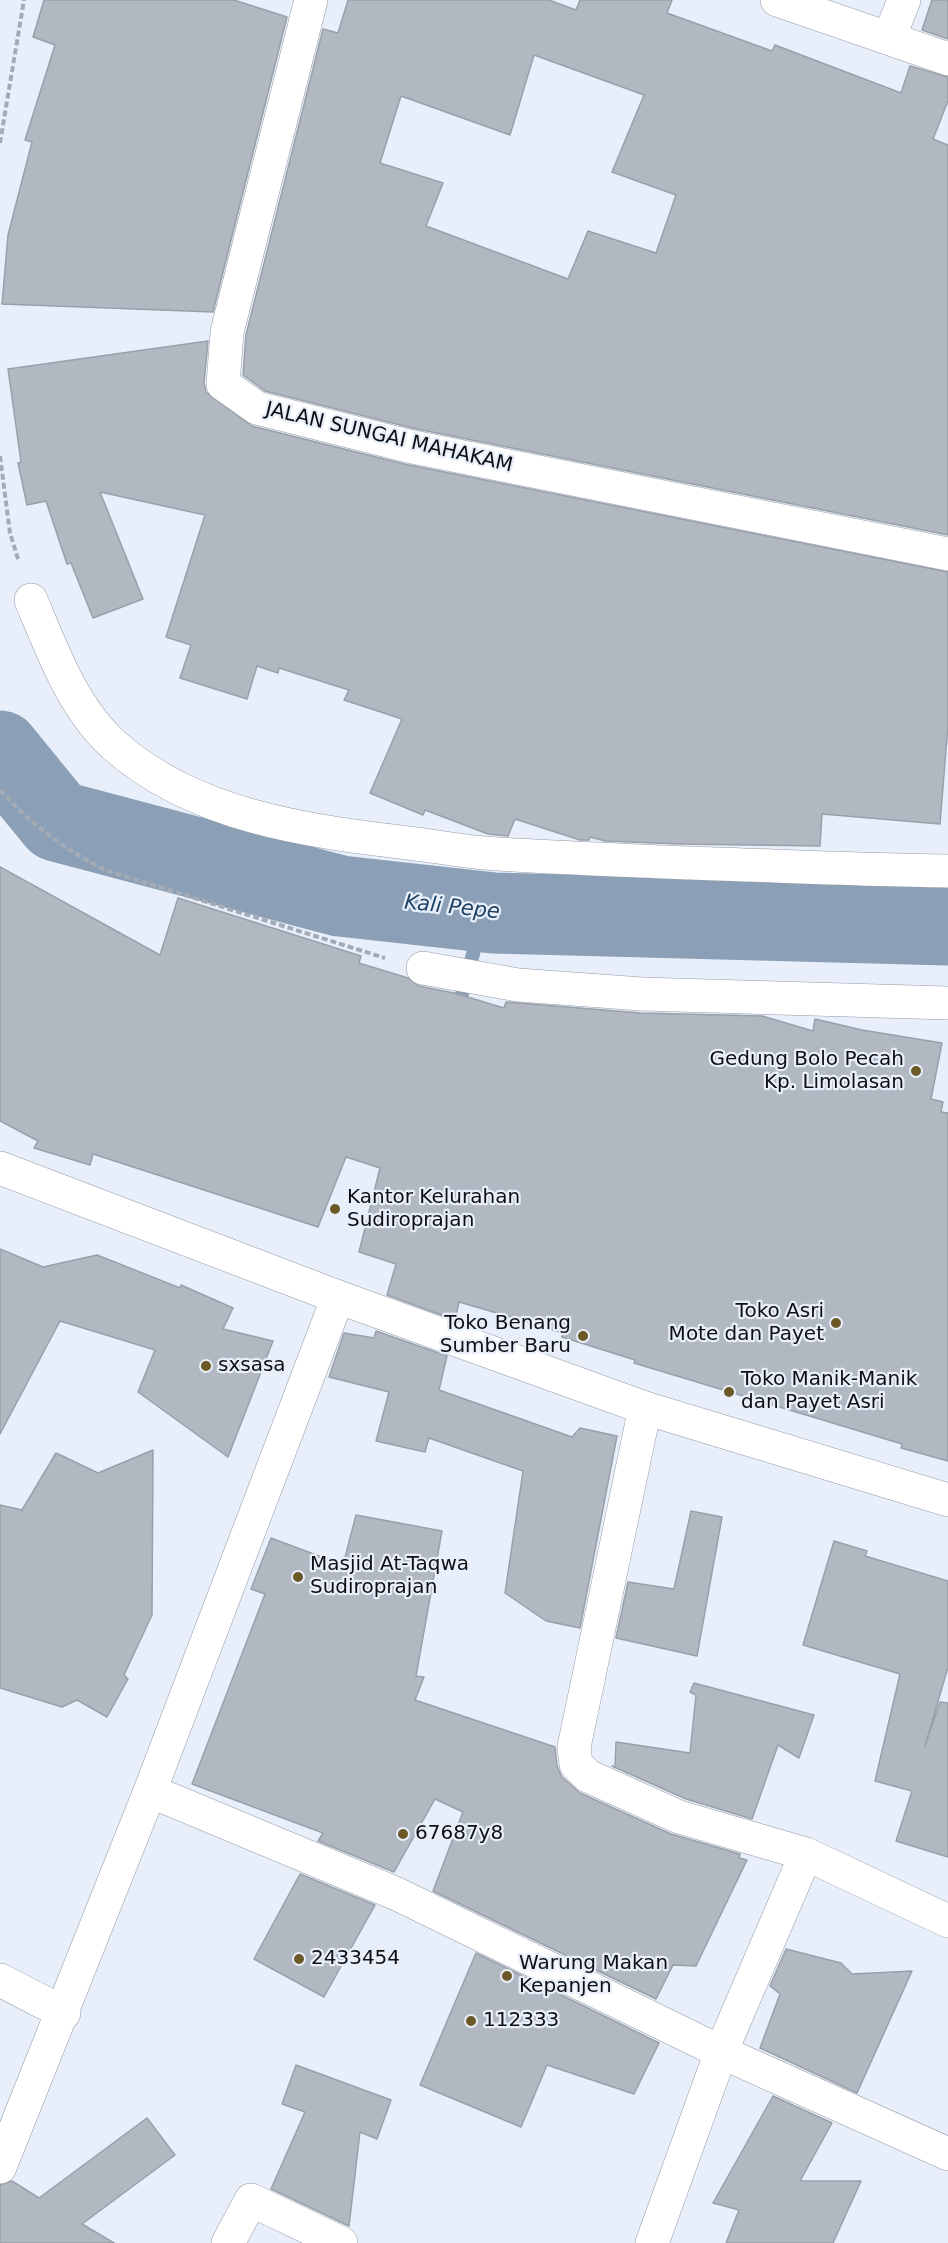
<!DOCTYPE html>
<html>
<head>
<meta charset="utf-8">
<style>
  body { margin:0 }
  canvas { display:block; background:#e8effa }
</style>
</head>
<body>
<canvas width="948" height="2243"></canvas>
<script>
const c = document.querySelector('canvas').getContext('2d');
c.lineJoin = 'round';
function strokePath(path, color, width, dash) { c.strokeStyle = color; c.lineWidth = width; c.lineCap = dash ? 'butt' : 'round'; c.setLineDash(dash || []); c.stroke(path); }
function fill(path, color) { c.fillStyle = color; c.fill(path, 'evenodd'); }
function write(font, color, halo, rows, align = 'center') {
  c.font = font + ' "DejaVu Sans",sans-serif'; c.lineWidth = 4.5; c.setLineDash([]); c.textBaseline = 'middle'; c.strokeStyle = halo; c.fillStyle = color; for (const [text, x, y, turn = 0] of rows) {
    c.save(); c.translate(x, y); c.rotate((+turn || 0) * Math.PI / 180); c.textAlign = isNaN(turn) ? turn : align; if (halo) c.strokeText(text, 0, 0); c.fillText(text, 0, 0); c.restore();
  }
}
strokePath(new Path2D(`
  M457 1012 473 954 480 912`), '#8ba0b6', 14);
strokePath(new Path2D(`
  M0 751 57 821 340 896 494 913 948 925`), '#8ba0b6', 81);
const building = new Path2D(`
  M44 0H234L287 17 213 312 2 304 8 235 32 142 25 140 55 45 33 37Z
  M348 0H549L576 10 580 0H672L667 13 772 51 775 45 901 93 910 66 948 77V101L933 139 948 145V535L412 428 265 391 243 375 246 335 323 29 338 33ZM534 55 644 95 612 172 676 195 656 253 588 231 568 279 426 226 443 183 380 163 401 96 510 135Z
  M932 0H948V39L922 30Z
  M208 341 204 383 206 392 252 426 404 464 948 572V725L940 824 822 814 820 846 681 844 605 841 590 837 589 840H580L515 819 508 836 488 834 425 810 423 815 370 793 402 719 344 700 349 690 279 668 278 673 257 666 247 699 180 678 191 645 166 637 205 515 100 492 143 599 93 618 71 563 67 564 46 501 27 505 18 463 21 462 8 369Z
  M0 867 160 955 178 898 361 956 359 963 408 978 419 986 454 993 504 1008 506 1002 641 1013 762 1016 813 1031 815 1019 862 1030 942 1043 931 1099 943 1102 941 1112 948 1113V1461L901 1448 902 1444 634 1363 635 1360 562 1337 563 1333 521 1320 459 1302 455 1320 387 1295 396 1264 359 1252 380 1168 346 1157 318 1227 93 1154 90 1165 34 1148 38 1141 0 1121Z
  M0 1249 43 1267 97 1255 180 1288 181 1285 233 1308 223 1329 273 1341 228 1457 138 1392 155 1350 60 1321 0 1434Z
  M376 1331 447 1356 439 1390 572 1437 580 1428 617 1436 580 1628 546 1621 505 1593 523 1471 429 1438 425 1452 376 1441 389 1392 329 1377 344 1333 374 1338Z
  M153 1450 152 1615 124 1675 128 1679 107 1717 77 1700 62 1707 0 1688V1505L22 1510 56 1453 98 1473Z
  M691 1511 722 1517 697 1656 616 1638 628 1582 674 1589Z
  M356 1515 442 1531 416 1676 424 1677 415 1700 555 1747 557 1766 562 1777 580 1793 671 1834 740 1854 739 1858 747 1860 696 1966 673 1965 656 1999 433 1891 463 1812 435 1799 394 1872 318 1841 323 1833 192 1784 265 1594 251 1589 271 1538 343 1565Z
  M834 1541 867 1551 865 1556 948 1581V1667L925 1746 940 1702 948 1703V1857L896 1841 912 1791 875 1781 900 1674 803 1645Z
  M694 1683 814 1715 799 1758 778 1745 752 1819 686 1799 612 1766 615 1767 616 1742 690 1753 696 1695 690 1692Z
  M300 1874 375 1905 324 1997 254 1959Z
  M786 1949 841 1963 852 1974 912 1971 857 2093 760 2048 780 1994 770 1986Z
  M476 1953 659 2043 634 2094 547 2065 521 2127 420 2085Z
  M296 2065 391 2100 377 2139 360 2132 349 2226 271 2189 305 2112 282 2104Z
  M773 2096 832 2123 800 2181H861L833 2243H726L739 2210 713 2203Z
  M147 2118 175 2155 82 2224 114 2243H0V2185L12 2181 39 2198Z`);
fill(building, '#b1b8c2');
strokePath(building, '#99a0aa', 1.5);
const minor = new Path2D(`
  M311 0 227 332 223 384 257 408 408 446 948 554
  M777 0 948 59
  M889 38 904 0
  M31 600C52 650 73 709 115 746 194 816 307 831 408 843 434 846 459 851 485 853 553 858 622 860 691 863 776 866 862 870 948 871
  M423 968 518 985 642 994 948 1003
  M645 1408 574 1747 576 1764 588 1776 679 1817 806 1854 948 1921
  M150 1791 397 1894 721 2052 948 2154
  M0 1980 64 2013
  M0 2167 150 1791 338 1297
  M228 2243 251 2200 341 2243
  M652 2243 721 2052 806 1854`);
const primary = new Path2D(`
  M0 1168 338 1297 645 1408 948 1500`);
strokePath(minor, '#949ba5', 34);
strokePath(primary, '#949ba5', 34);
strokePath(new Path2D(`
  M0 143 24 0
  M0 456 10 533 19 562
  M0 790C31 824 67 852 108 871L385 958`), '#a5abb4', 4, [6, 3]);
strokePath(minor, '#fff', 33);
strokePath(primary, '#fff', 33);
for (const [x, y, r, color] of [
  [916,1071,6,"#6b5927"],
  [335,1209,6,"#6b5927"],
  [836,1323,6,"#6b5927"],
  [583,1336,6,"#6b5927"],
  [206,1366,6,"#6b5927"],
  [729,1392,6,"#6b5927"],
  [298,1577,6,"#6b5927"],
  [403,1834,6,"#6b5927"],
  [299,1959,6,"#6b5927"],
  [507,1976,6,"#6b5927"],
  [471,2021,6,"#6b5927"]
]) { const dot = new Path2D(); dot.arc(x, y, r, 0, 2 * Math.PI); c.fillStyle = color; c.fill(dot); strokePath(dot, '#e8effa', 2); }
write('20px', '#0d1013', '#e8effa', [
  ["JALAN SUNGAI MAHAKAM",389,438,13]
]);
write('20px', '#0d1013', '#e8effa', [
  ["Gedung Bolo Pecah",904,1060,"right"],
  ["Kp. Limolasan",904,1083,"right"],
  ["Kantor Kelurahan",347,1198],
  ["Sudiroprajan",347,1221],
  ["Toko Asri",824,1312,"right"],
  ["Mote dan Payet",824,1335,"right"],
  ["Toko Benang",571,1324,"right"],
  ["Sumber Baru",571,1347,"right"],
  ["sxsasa",218,1366],
  ["Toko Manik-Manik",741,1380],
  ["dan Payet Asri",741,1403],
  ["Masjid At-Taqwa",310,1565],
  ["Sudiroprajan",310,1588],
  ["67687y8",415,1834],
  ["2433454",311,1959],
  ["Warung Makan",519,1964],
  ["Kepanjen",519,1987],
  ["112333",483,2021]
], 'left');
write('italic 21px', '#204264', '#e8effa', [
  ["Kali Pepe",452,908,6]
]);
</script>
</body>
</html>
